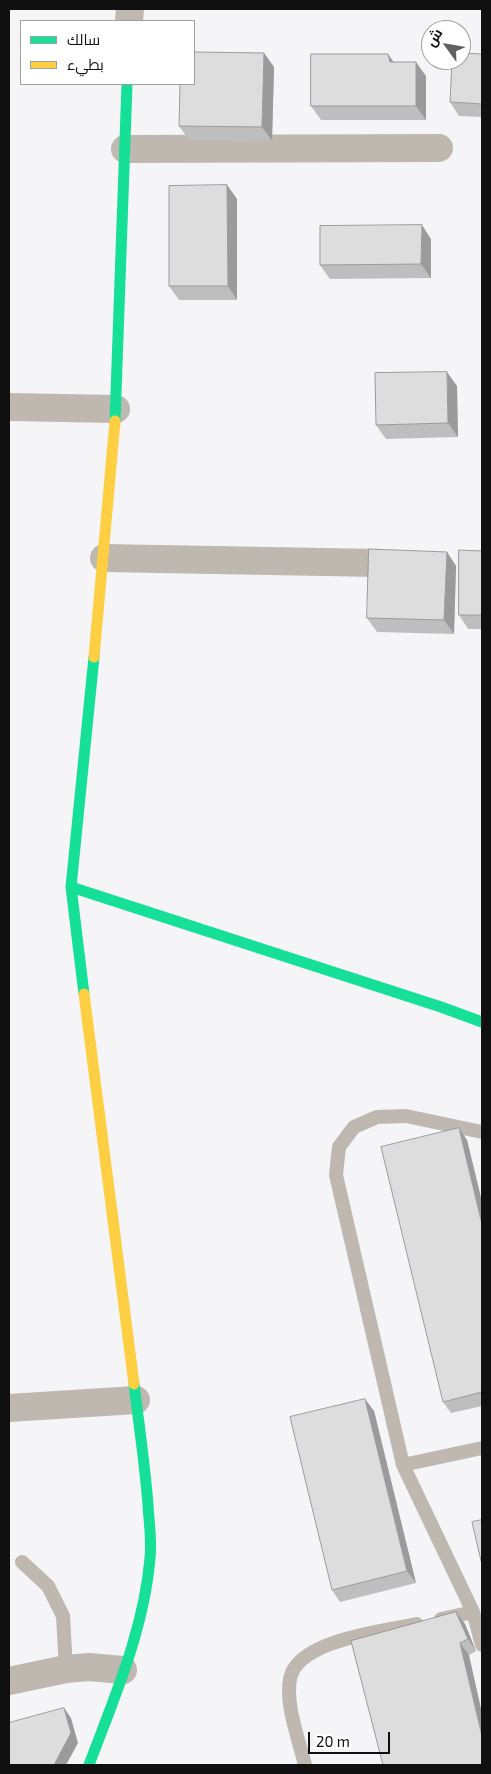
<!DOCTYPE html>
<html>
<head>
<meta charset="utf-8">
<style>
  body { margin:0 }
  #map { position:relative; width:491px; height:1774px; overflow:hidden; background:#f5f4f7; font-family:"Exo 2",Cairo,sans-serif }
  canvas { display:block }
  .frame { position:absolute; inset:0; border:10px solid #101011; pointer-events:none }
  .legend { position:absolute; left:20px; top:20px; width:175px; height:65px; box-sizing:border-box; background:#fff; border:1px solid #9f9fa0; margin:0; padding:6px 9px; list-style:none; font-size:15px; color:#101011 }
  .legend li { display:flex; align-items:center; gap:10px; height:25px }
  .legend b { width:25px; border:1px solid #9f9fa0 }
  .north { position:absolute; left:421px; top:20px; width:50px; height:50px; box-sizing:border-box; background:#fff; border:1px solid #9f9fa0; border-radius:50%; rotate:302deg; font-size:14px; font-weight:700; line-height:20px; text-align:center; color:#101011 }
  .north::after { content:''; display:block; margin:auto; width:18px; height:22px; background:#606062; clip-path:polygon(50% 0,100% 100%,50% 72%,0 100%) }
  .scale { position:absolute; left:308px; top:1732px; width:82px; height:22px; box-sizing:border-box; border:2px solid #101011; border-top:0; padding-left:6px; font-size:15px; line-height:18px; white-space:nowrap; color:#101011; -webkit-text-stroke:4px #fff; paint-order:stroke }
</style>
</head>
<body>
<div id="map">
<canvas width="491" height="1774"></canvas>
<div class="frame"></div>
<ul class="legend">
<li><b style="height:6px;background:#16e098"></b>سالك</li>
<li><b style="height:6px;background:#ffcf43"></b>بطيء</li>
</ul>
<div class="north">ش</div>
<div class="scale">20 m</div>
</div>
<script>
const c = document.querySelector('canvas').getContext('2d');
c.lineJoin = 'round';
function strokePath(path, color, width, dash) { c.strokeStyle = color; c.lineWidth = width; c.lineCap = dash ? 'butt' : 'round'; c.setLineDash(dash || []); c.stroke(path); }
function fill(path, color) { c.fillStyle = color; c.fill(path, 'evenodd'); }
strokePath(new Path2D(`
  M403 1465 482 1448
  M22 1562 48 1586 63 1616 66 1669
  M473 1612 403 1465 336 1175 339 1147 354 1127 377 1117 406 1116 482 1132
  M441 1619 473 1612 482 1645
  M305 1765C299 1740 285 1704 290 1679 297 1640 384 1631 417 1624`), '#beb8b0', 14);
strokePath(new Path2D(`
  M129 21 130 9
  M125 149 439 148
  M9 407 116 409
  M104 558 379 563
  M9 1408 136 1400
  M9 1681 66 1669 89 1667 123 1670`), '#beb8b0', 28);
strokePath(new Path2D(`
  M115 421 127 84
  M71 887 441 1007 482 1022
  M84 994 71 887 94 657
  M89 1765C114 1698 144 1630 150 1558 152 1540 149 1523 148 1505 145 1465 139 1425 134 1384`), '#16e098', 11);
strokePath(new Path2D(`
  M94 657 115 421
  M84 994 134 1384`), '#ffcf43', 11);
fill(new Path2D(`
  M264 53 274 67 272 141 189 140 179 126Z
  M388 54 394 62 426 76V120H321L311 106Z
  M482 54V117L459 116 450 102Z
  M227 185 237 199V300H179L169 286Z
  M431 239V278L330 279 320 265Z
  M457 386 458 437 386 439 376 425Z
  M482 551V629H468L459 615Z
  M447 552 456 566 454 634 377 632 367 618Z
  M467 1140 482 1202V1406L451 1413 443 1402Z
  M365 1399 374 1411 416 1583 340 1602 332 1590Z
  M456 1612 465 1624 476 1651 469 1655 383 1765Z`), '#bfbebe');
fill(new Path2D(`
  M264 53 274 67 272 141 262 127Z
  M388 54 397 68 390 62Z
  M416 62 426 76V120L416 106Z
  M227 185 237 199V300L228 286Z
  M422 225 431 239V278L421 264Z
  M447 372 457 386 458 437 448 423Z
  M447 552 456 566 454 634 444 620Z
  M459 1128 467 1140 482 1202V1224Z
  M365 1399 374 1411 416 1583 407 1571Z
  M456 1612 465 1624 476 1651 468 1639Z
  M460 1643 469 1655 482 1713V1736Z
  M64 1708 71 1718 78 1743 66 1765H54Z`), '#9b9b9b');
const building = new Path2D(`
  M194 52 264 53 262 127 179 126 180 84H194Z
  M461 53 482 54V104L450 102 452 60H461Z
  M311 54H388L390 62H416V106H311Z
  M227 185 228 286H169V186Z
  M422 225 421 264 320 265V226Z
  M447 372 448 423 376 425 375 373Z
  M369 549 447 552 444 620 367 618Z
  M459 550 482 551V615H459Z
  M459 1128 482 1224V1392L443 1402 381 1147Z
  M365 1399 407 1571 332 1590 290 1417Z
  M482 1520V1565L472 1522Z
  M456 1612 468 1639 460 1643 482 1736V1765H383L351 1641Z
  M64 1708 71 1733 54 1765H9V1723Z`);
fill(building, '#dedddd');
strokePath(building, '#9b9b9b', 1);
</script>
</body>
</html>
